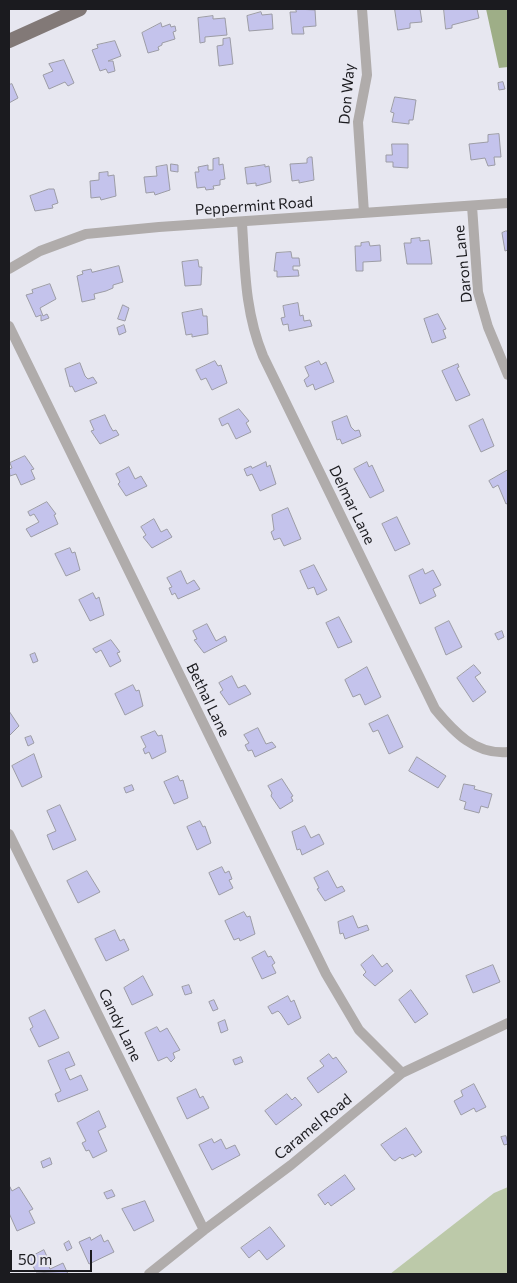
<!DOCTYPE html>
<html>
<head>
<meta charset="utf-8">
<style>
  body { margin:0 }
  #map { position:relative; width:517px; height:1283px; overflow:hidden; background:#e7e7f0; font-family:Commissioner,sans-serif }
  canvas { display:block }
  .frame { position:absolute; inset:0; border:10px solid #1b1b1f; pointer-events:none }
  .scale { position:absolute; left:10px; top:1250px; width:82px; height:22px; box-sizing:border-box; border:2px solid #1b1b1f; border-top:0; padding-left:6px; font-size:15px; line-height:18px; white-space:nowrap; color:#1b1b1f; -webkit-text-stroke:4px #e7e7f0; paint-order:stroke }
</style>
</head>
<body>
<div id="map">
<canvas width="517" height="1283"></canvas>
<div class="frame"></div>
<div class="scale">50 m</div>
</div>
<script>
const c = document.querySelector('canvas').getContext('2d');
c.lineJoin = 'round';
function fill(path, color) { c.fillStyle = color; c.fill(path, 'evenodd'); }
function strokePath(path, color, width, dash) { c.strokeStyle = color; c.lineWidth = width; c.lineCap = dash ? 'butt' : 'round'; c.setLineDash(dash || []); c.stroke(path); }
function write(font, color, halo, rows, align = 'center') {
  c.font = font + ' Commissioner,sans-serif'; c.lineWidth = 4; c.setLineDash([]); c.textBaseline = 'middle'; c.strokeStyle = halo; c.fillStyle = color; for (const [text, x, y, turn = 0] of rows) {
    c.save(); c.translate(x, y); c.rotate((+turn || 0) * Math.PI / 180); c.textAlign = isNaN(turn) ? turn : align; if (halo) c.strokeText(text, 0, 0); c.fillText(text, 0, 0); c.restore();
  }
}
fill(new Path2D(`
  M508 1187V1274H390L494 1193Z`), '#bcc9a9');
fill(new Path2D(`
  M486 9H508V67L499 68Z`), '#9eae87');
const building = new Path2D(`
  M296 9 315 10 316 26 303 27 304 34H292L290 12H296Z
  M395 9H420L422 22 410 23V28L398 30Z
  M444 9H477L479 18 452 25V28L446 29Z
  M261 12 262 15 272 14 273 29 249 31 247 16Z
  M213 16V19L225 18 227 35 205 37V42L200 43 198 18Z
  M161 23 162 27 170 24 171 27 175 26 176 31 173 32 175 39 162 43V45L158 47 159 50 148 53 142 33Z
  M230 38 233 64 219 66 217 46 223 45V39Z
  M115 41 121 56 108 61H113L115 71 108 73 106 69 100 71 92 50 98 48 97 45Z
  M64 60 74 83 68 86 65 82 49 89 43 75 53 71 49 64Z
  M503 82 505 89 499 90 498 83Z
  M12 84 18 98 9 103V85Z
  M395 97 416 100 413 120H409V124L392 122 394 113 391 112Z
  M499 134 501 157H494L495 165 488 166 485 158 471 160 469 144 488 142V135Z
  M392 144H408V168L393 167V162H386V155H392Z
  M310 157H312L314 180 299 183V180L292 181 290 164 307 163V159Z
  M219 158V165L223 164 225 179 220 180V185L213 186 214 189 206 190 205 187 197 188 195 172H199L198 167 208 165V170H213V159Z
  M171 164 178 165V172L171 171Z
  M167 165 170 190 155 195 154 192 146 193 144 177 157 176 156 167Z
  M265 165V167L269 166 271 182 256 186V183L247 184 245 168Z
  M108 172V176L114 175 116 196 101 200 100 197 91 198 90 181 99 180V173Z
  M49 189H54L58 203 52 205 53 208 35 211 30 196Z
  M506 231H508V250L505 251 502 233Z
  M420 238V241L429 240 432 264H407L404 243H411V239Z
  M369 242 370 246 380 245 381 261 363 262V271H356L355 246H361V243Z
  M291 252 292 258H299L300 266H293V270H298L299 276 277 277V271H274L276 253Z
  M198 260 199 267H202L201 285 185 286 182 262Z
  M119 266 123 282 113 285V288L106 291 94 294 95 299 82 302 77 276 83 274 82 271 91 269 92 272Z
  M50 284 56 299 40 308 43 316 47 314 49 318 41 321V315L36 317 26 295 33 293 32 290Z
  M298 303 300 316 303 315 304 321 310 320 312 326 289 331 288 324 283 325 281 318 285 317 283 306Z
  M123 305 129 308 125 321 118 319Z
  M202 309 203 316H207L208 334 192 337V334L186 335 182 313Z
  M438 314 446 329 443 330 446 338 432 343 424 319Z
  M124 325 126 332 119 335 117 328Z
  M215 361 218 366 221 365 227 383 212 390 206 378 201 380 196 370Z
  M319 361 321 365 326 362 334 382 315 390 313 384 307 387 304 380 309 376 305 367Z
  M80 363 85 376 88 379 93 377 97 383 75 392 72 386 70 387 65 369Z
  M458 364 459 367 457 368 470 395 456 401 442 371Z
  M239 409 249 421 246 423 251 432 236 439 228 423 222 426 219 419Z
  M105 415 110 426 113 431 116 430 119 435 100 444 91 431 94 430 90 421Z
  M347 416 351 427 355 431 359 430 361 436 342 444 340 439 337 440 332 422Z
  M483 419 494 446 481 452 469 426Z
  M25 456 34 469 31 470 35 479 21 485 16 474 10 476 9 469 12 468 10 463Z
  M266 462 267 467 270 465 276 484 260 491 252 474 247 476 244 469 251 466 252 468Z
  M367 462 369 467 372 465 384 491 370 498 354 469Z
  M129 467 135 479 141 476 147 486 126 496 118 484 120 482 116 474Z
  M508 470V503L506 504 498 485 493 488 489 481Z
  M47 502 56 514 54 515 58 524 31 537 26 529 39 522 34 514 30 516 28 512Z
  M288 508 301 539 284 546 280 538 274 540 271 532 274 530 272 515Z
  M397 517 410 544 395 551 382 524Z
  M154 519 161 532 167 529 172 537 152 548 143 537 146 535 141 527Z
  M70 548 72 553 75 552 80 570 66 576 55 554Z
  M314 565 327 590 317 595 314 587 308 589 300 571Z
  M423 569 425 574 433 570 441 585 433 589 436 596 420 604 409 576Z
  M181 571 187 584 194 580 200 589 178 599 175 593 172 595 169 588 172 587 167 578Z
  M93 593 96 599 99 597 104 615 90 621 79 600Z
  M339 617 352 642 338 648 326 623Z
  M449 621 462 647 446 655 435 628Z
  M207 624 216 641 225 636 227 641 204 653 194 640 197 639 193 631Z
  M502 631 504 637 498 640 495 634Z
  M111 640 120 652 117 653 121 661 110 667 101 650 96 653 93 649Z
  M35 653 38 661 33 663 30 655Z
  M474 665 481 673 475 677 486 692 473 702 457 678Z
  M367 667 381 697 365 705 360 694 353 697 345 680Z
  M232 676 238 688 245 685 251 694 229 705 220 692 223 690 219 683Z
  M133 685 136 691 139 690 143 706 125 715 115 694Z
  M9 711 19 726 9 736Z
  M388 715 403 747 389 754 378 730 373 732 369 724Z
  M258 728 266 744 272 742 276 747 255 757 252 750 248 751 245 745 249 743 244 735Z
  M155 731 158 736 162 735 166 752 152 759 149 752 145 754 143 749 146 747 141 737Z
  M31 736 34 743 28 746 25 738Z
  M34 754 42 777 22 787 12 766Z
  M417 757 446 776 438 788 409 771Z
  M178 776 180 781 183 780 188 798 174 804 164 782Z
  M282 779 293 796 291 797 293 801 280 809 271 796 272 793 268 786Z
  M464 784 475 786 474 789 492 794 488 808 481 806 479 813 464 809 466 802 460 800Z
  M132 785 134 790 126 793 124 788Z
  M60 805 76 840 53 850 47 835 56 831 47 811Z
  M200 821 203 827 205 826 211 843 197 850 187 827Z
  M305 826 311 838 319 834 324 844 302 855 300 849 297 850 292 832Z
  M222 867 225 873 229 871 232 879 229 880 233 888 219 895 209 873Z
  M87 871 100 892 78 903 67 881Z
  M328 871 337 888 342 886 345 891 325 901 317 889 319 888 314 878Z
  M244 912 247 917 250 916 255 934 240 941 239 938 234 940 225 921Z
  M353 916 358 928 367 925 369 930 345 939 343 933 340 934 338 922Z
  M115 930 120 941 124 939 129 950 106 961 95 939Z
  M265 951 268 957 271 956 275 963 272 965 276 973 262 979 252 958Z
  M373 955 382 967 387 963 393 971 375 986 363 975 366 972 361 965Z
  M493 965 500 982 473 993 466 976Z
  M143 976 153 995 132 1005 124 988Z
  M189 985 192 993 185 995 182 987Z
  M411 990 428 1014 415 1023 399 1000Z
  M288 996 291 1002 294 1000 301 1018 288 1025 281 1014 278 1011 272 1014 268 1007Z
  M214 1000 218 1009 213 1011 209 1002Z
  M45 1010 59 1038 39 1047 30 1029 33 1027 29 1018Z
  M225 1020 228 1030 221 1033 218 1023Z
  M157 1027 160 1032 167 1028 180 1050 173 1053 175 1058 171 1062 167 1057 158 1061 145 1033Z
  M69 1052 75 1065 65 1069 70 1080 81 1075 88 1090 58 1102 55 1094 61 1091 48 1061Z
  M329 1054 333 1059 336 1057 347 1072 318 1093 307 1078 324 1066 320 1061Z
  M241 1057 243 1062 235 1065 233 1060Z
  M474 1084 486 1107 476 1112 474 1108 461 1115 454 1101 463 1096 461 1091Z
  M196 1089 200 1098 203 1096 209 1108 187 1119 177 1098Z
  M287 1094 292 1100 295 1097 302 1105 276 1125 265 1111Z
  M99 1111 106 1127 98 1131 107 1151 93 1158 89 1150 86 1151 82 1143 86 1141 77 1123Z
  M406 1128 422 1152 415 1157 413 1154 402 1159 400 1157 395 1161 392 1159 381 1145Z
  M506 1136 508 1144 504 1145 501 1137Z
  M212 1139 214 1143 221 1139 226 1149 235 1145 240 1155 212 1170 199 1145Z
  M50 1158 52 1164 43 1168 41 1162Z
  M345 1175 355 1189 331 1206 328 1202 325 1205 318 1195Z
  M10 1187 12 1191 19 1187 33 1209 29 1211 35 1223 17 1231 9 1213Z
  M112 1190 115 1196 107 1199 104 1193Z
  M145 1201 154 1221 134 1231 122 1209Z
  M270 1227 285 1246 267 1260 259 1250 249 1258 241 1248Z
  M101 1235 104 1242 108 1240 114 1252 89 1264 79 1242 90 1237 91 1240Z
  M69 1241 72 1248 67 1251 64 1244Z
  M44 1250 50 1263 48 1264 50 1269 63 1263 68 1274 36 1272 29 1258Z`);
fill(building, '#c4c3ec');
strokePath(building, '#9c9ca5', 1);
strokePath(new Path2D(`
  M362 9 367 75 358 122 364 213
  M472 206 478 292 488 327 508 375
  M242 223C245 270 245 312 263 356L435 709C454 732 475 755 508 752
  M9 269 40 251 86 234 159 227 508 203
  M9 326 326 974 359 1030 402 1073
  M9 834 204 1230
  M149 1274 204 1230 291 1165 402 1073 508 1023`), '#b0acab', 10);
strokePath(new Path2D(`
  M9 41 80 9`), '#827977', 14);
write('15px', '#1b1b1f', '#e7e7f0', [
  ["Don Way",347,94,-85],
  ["Peppermint Road",254,206,-4],
  ["Daron Lane",463,264,-96],
  ["Delmar Lane",352,505,64],
  ["Bethal Lane",208,700,64],
  ["Candy Lane",120,1025,64],
  ["Caramel Road",313,1127,-39]
]);
</script>
</body>
</html>
